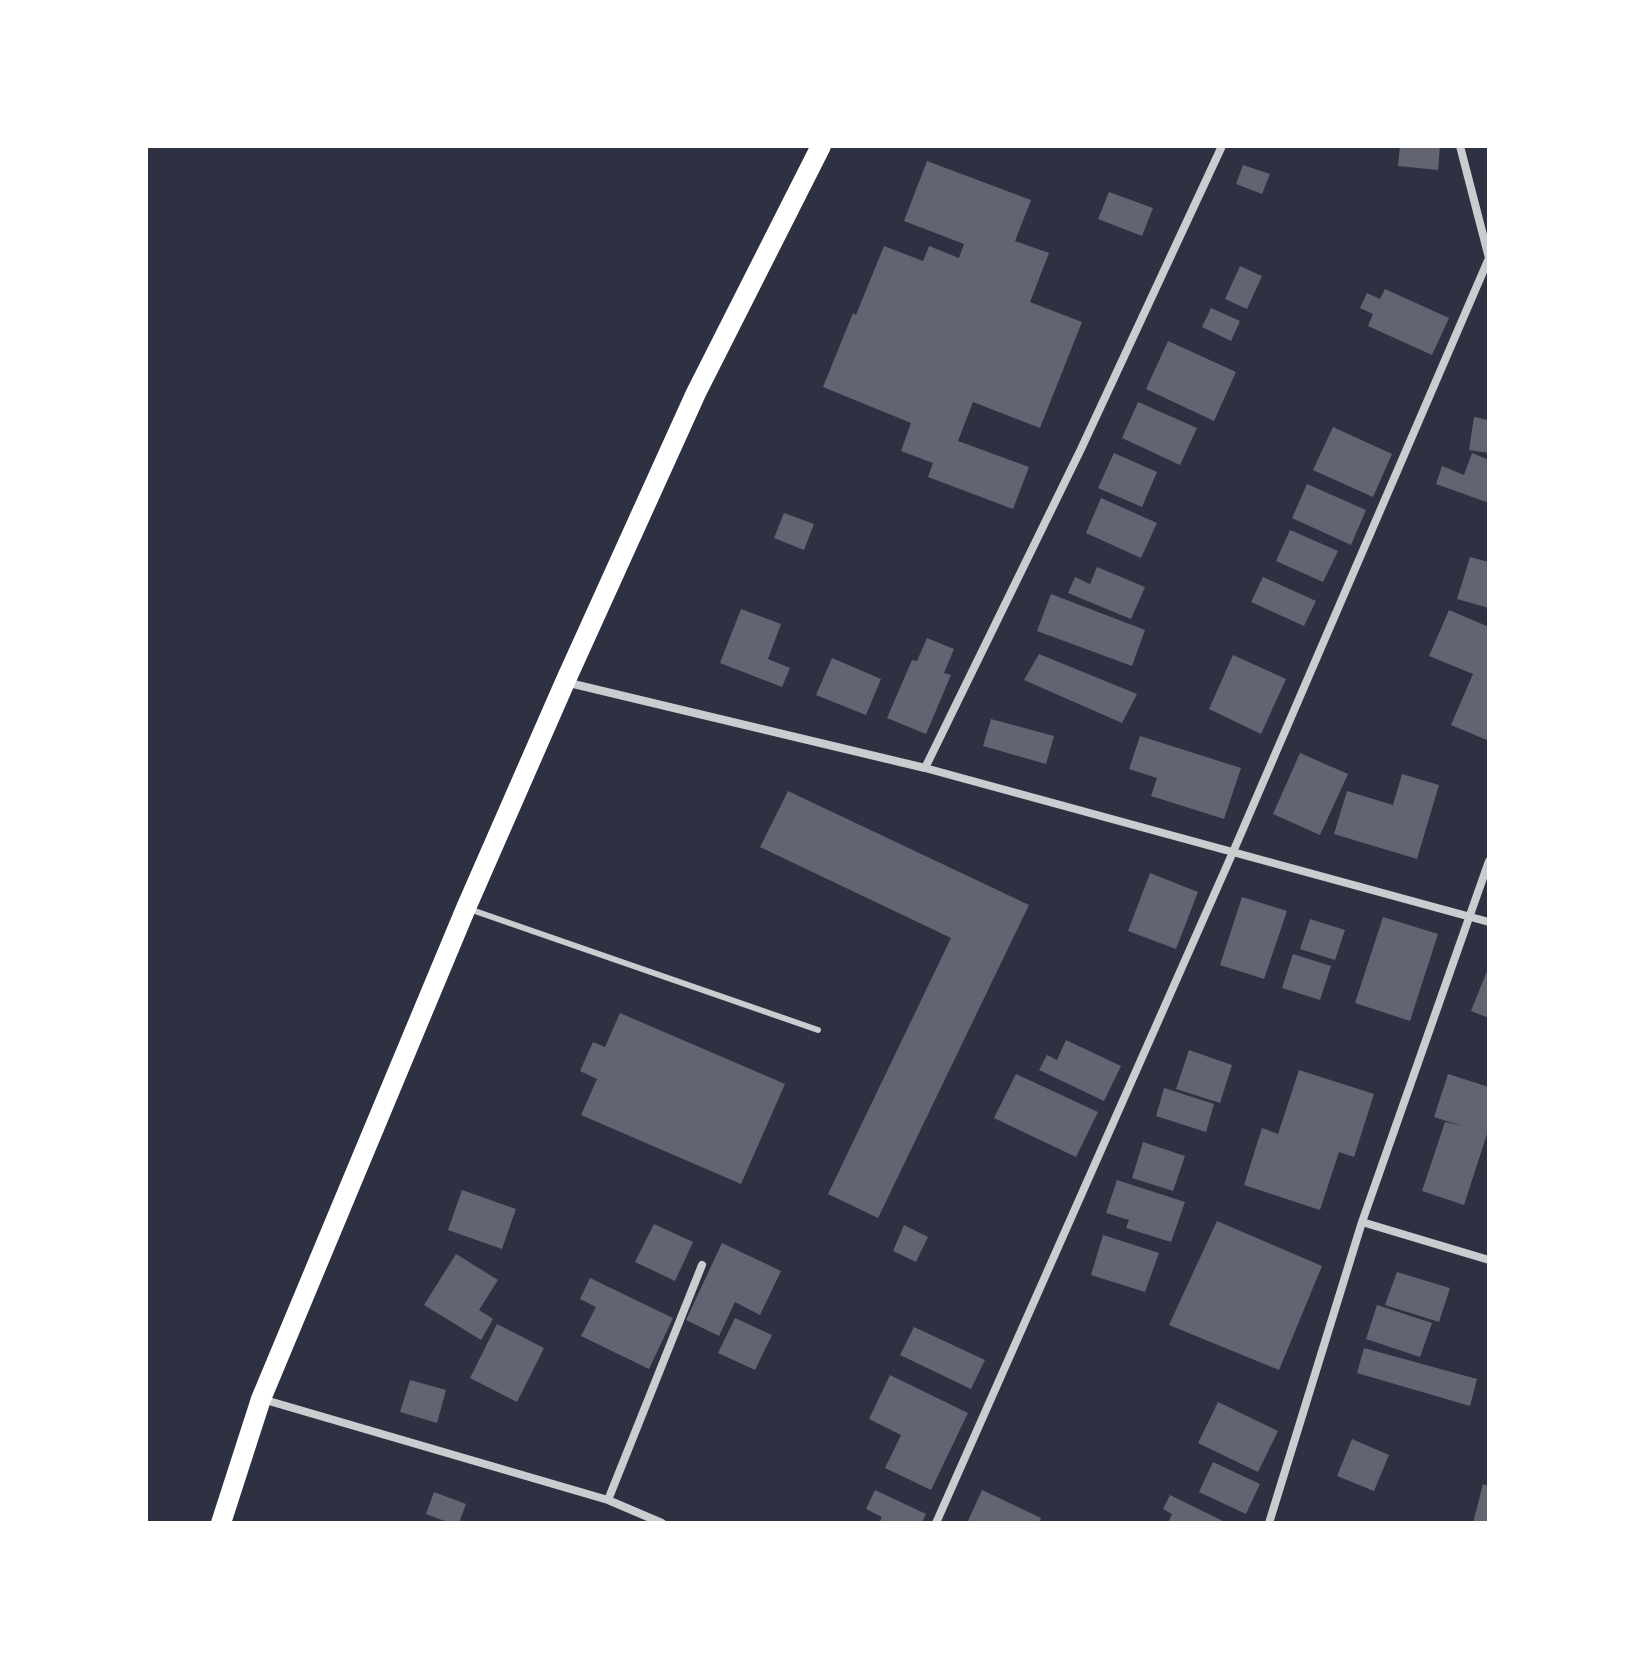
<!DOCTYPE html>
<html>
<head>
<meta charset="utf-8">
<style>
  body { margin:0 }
  #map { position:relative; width:1635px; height:1669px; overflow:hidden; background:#2d3142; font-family:Manrope,sans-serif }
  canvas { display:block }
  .frame { position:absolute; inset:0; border:148px solid #fff; pointer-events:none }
</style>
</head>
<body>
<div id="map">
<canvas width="1635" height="1669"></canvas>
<div class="frame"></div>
</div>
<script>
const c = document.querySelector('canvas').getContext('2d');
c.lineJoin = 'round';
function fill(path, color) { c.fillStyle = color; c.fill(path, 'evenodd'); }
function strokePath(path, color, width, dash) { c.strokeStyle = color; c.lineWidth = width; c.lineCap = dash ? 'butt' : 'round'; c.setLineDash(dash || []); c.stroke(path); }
fill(new Path2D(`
  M1400 146H1440L1438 170 1398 166Z
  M927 161 1031 200 1015 241 1049 253 1030 302 1082 322 1040 428 973 402 958 441 1029 467 1013 509 928 477 933 463 901 451 911 423 823 387 853 313 856 315 884 246 923 261 929 246 959 258 964 244 904 221Z
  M1243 165 1270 174 1262 194 1236 184Z
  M1109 192 1153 208 1142 236 1098 219Z
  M1240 266 1262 276 1247 309 1225 299Z
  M1385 289 1449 318 1432 355 1368 326 1373 314 1360 308 1367 293 1380 299Z
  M1211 308 1240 321 1231 341 1202 327Z
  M1168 341 1236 372 1214 421 1146 389Z
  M1138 402 1197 428 1180 465 1122 438Z
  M1474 417 1489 420V453L1469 450Z
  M1333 427 1392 454 1373 497 1313 470Z
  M1114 453 1157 472 1142 507 1098 488Z
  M1472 453 1489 460V503L1436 484 1442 466 1464 475Z
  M1307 484 1366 510 1351 545 1292 518Z
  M1101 498 1157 523 1141 558 1086 533Z
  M784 513 814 524 804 550 774 538Z
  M1290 530 1338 551 1323 582 1276 561Z
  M1470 557 1489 562V608L1457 599Z
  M1097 567 1145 587 1131 619 1068 593 1075 577 1090 584Z
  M1263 577 1316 601 1304 626 1251 602Z
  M1051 594 1145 630 1132 666 1037 631Z
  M741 609 781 624 768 659 790 668 782 687 720 663Z
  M1449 610 1489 627V741L1451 725 1473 674 1429 656Z
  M927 638 954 649 944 673 951 675 926 734 887 718 912 660 917 661Z
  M1039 654 1137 694 1122 723 1024 680Z
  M1233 655 1286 679 1261 734 1209 709Z
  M832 658 881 679 866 715 816 695Z
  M991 719 1054 736 1046 764 983 746Z
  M1140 736 1241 768 1224 819 1151 796 1157 778 1129 769Z
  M1300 753 1348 774 1320 835 1273 814Z
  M1402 774 1439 785 1417 859 1334 834 1347 791 1393 805Z
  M788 791 1029 905 878 1218 828 1194 951 938 760 847Z
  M1150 873 1198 892 1176 949 1128 931Z
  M1242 897 1287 911 1264 979 1220 965Z
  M1383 917 1438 934 1410 1021 1355 1003Z
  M1310 919 1345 930 1335 960 1300 949Z
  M1293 954 1331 966 1320 1000 1282 988Z
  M1489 966V1018L1471 1011Z
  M620 1013 785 1084 741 1184 581 1115 597 1079 580 1071 593 1042 605 1047Z
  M1066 1040 1121 1066 1104 1101 1039 1070 1047 1055 1057 1060Z
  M1189 1050 1232 1065 1220 1103 1176 1089Z
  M1299 1070 1374 1094 1354 1157 1339 1152 1320 1210 1244 1185 1262 1128 1278 1134Z
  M1016 1074 1098 1112 1076 1157 994 1118Z
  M1448 1074 1489 1087V1135L1487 1134 1464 1205 1422 1191 1445 1122 1462 1126 1434 1117Z
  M1164 1088 1214 1104 1206 1132 1156 1116Z
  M1143 1142 1185 1156 1173 1191 1132 1178Z
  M1117 1180 1185 1202 1171 1242 1126 1228 1129 1220 1106 1213Z
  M462 1190 516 1209 502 1249 448 1230Z
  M1217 1221 1322 1266 1279 1370 1169 1325Z
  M654 1224 693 1242 675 1281 635 1262Z
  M904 1225 928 1237 916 1262 893 1251Z
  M1103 1235 1159 1253 1145 1292 1091 1275Z
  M722 1243 781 1271 760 1315 735 1302 719 1336 686 1320Z
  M456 1254 498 1280 479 1310 493 1319 481 1340 424 1305Z
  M1397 1272 1450 1288 1439 1322 1385 1305Z
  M590 1278 673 1318 649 1369 581 1336 596 1307 580 1299Z
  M1377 1305 1432 1323 1420 1357 1366 1339Z
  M735 1318 772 1335 755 1370 718 1353Z
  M497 1324 544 1348 517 1402 470 1378Z
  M914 1327 985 1360 971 1389 900 1355Z
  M1364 1348 1477 1379 1470 1406 1357 1373Z
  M890 1375 968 1413 931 1490 885 1468 901 1435 869 1419Z
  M410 1380 446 1390 437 1423 400 1412Z
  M1218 1402 1278 1431 1258 1472 1198 1443Z
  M1352 1439 1389 1455 1374 1491 1337 1476Z
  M1213 1462 1260 1484 1246 1514 1199 1492Z
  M1483 1484 1489 1486V1523H1473Z
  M875 1490 926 1514 922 1523H879L882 1517 866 1509Z
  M982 1490 1041 1518 1039 1523H967Z
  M434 1492 466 1504 459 1523H450L426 1514Z
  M1170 1495 1227 1523H1168L1172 1514 1163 1509Z`), '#626471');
strokePath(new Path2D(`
  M469 909 818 1030`), '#caccd0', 6);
strokePath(new Path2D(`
  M1460 146 1489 258
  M565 682 925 768 1489 922
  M925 768 1081 449 1222 146
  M1362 1222 1489 1260
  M262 1399 608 1500 662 1523
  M608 1500 702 1265
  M936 1523 1233 852 1489 258
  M1269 1523 1362 1222 1489 861`), '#caccd0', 8);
strokePath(new Path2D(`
  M221 1523 261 1399 466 908 565 682 696 393 821 146`), '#fff', 20);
</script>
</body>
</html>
